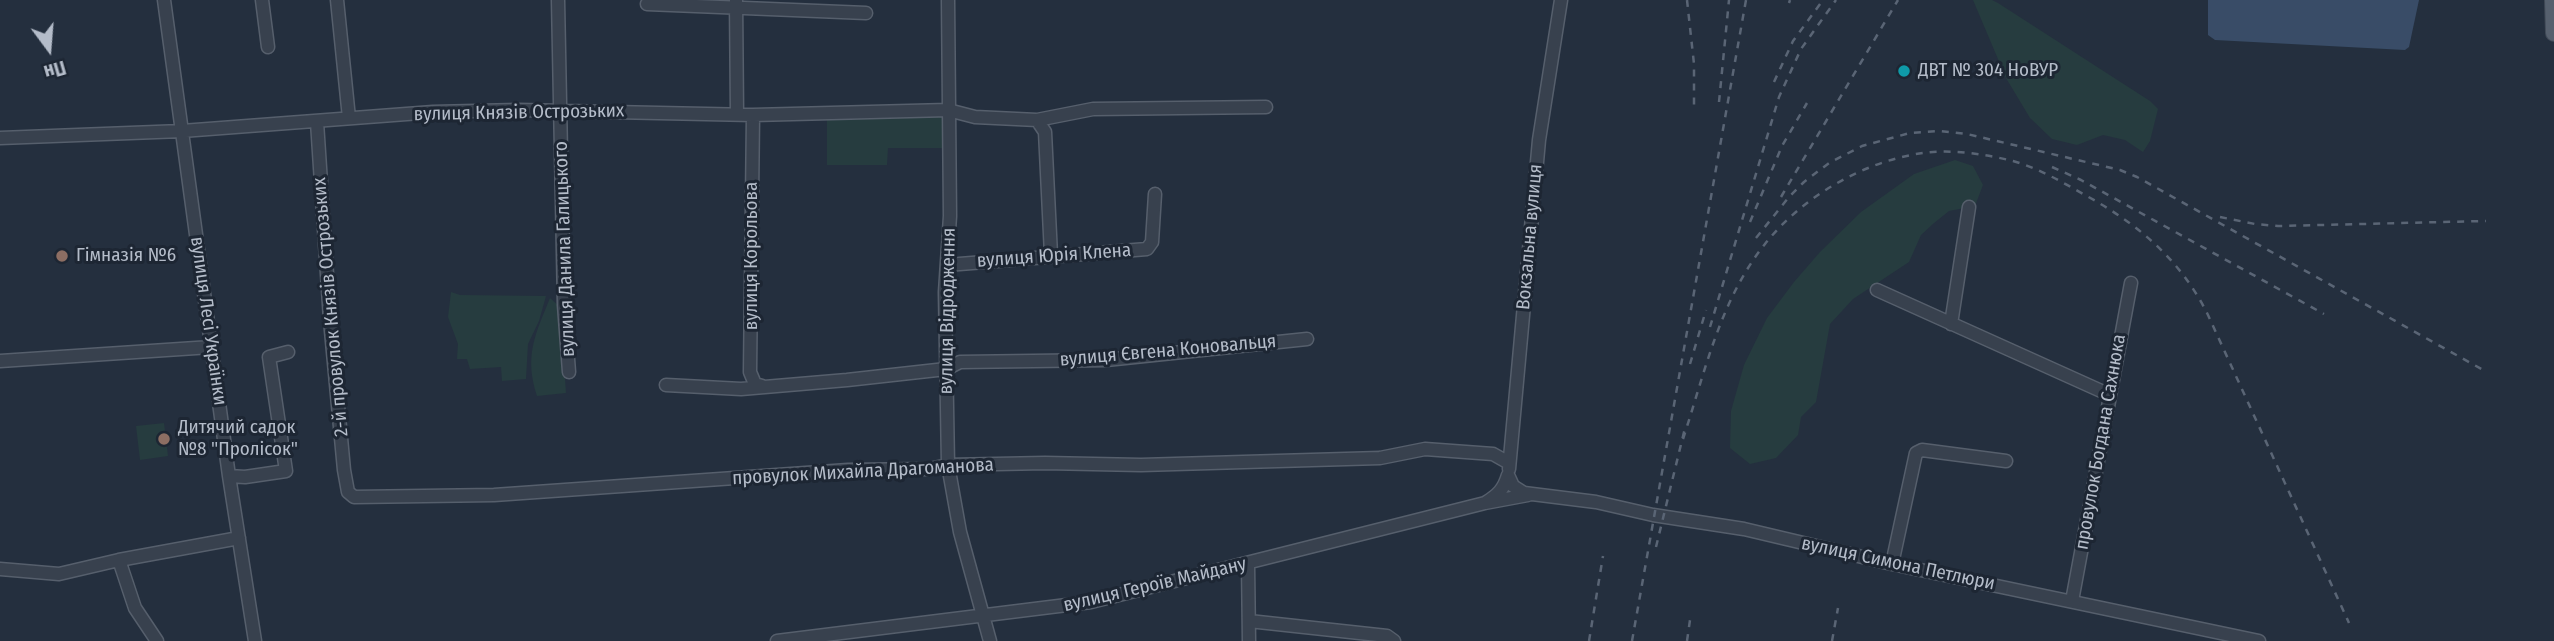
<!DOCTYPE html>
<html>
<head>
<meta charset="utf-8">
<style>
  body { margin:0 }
  #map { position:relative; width:2554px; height:641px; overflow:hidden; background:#242f3e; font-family:"Fira Sans Condensed",sans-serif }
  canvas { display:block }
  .north { position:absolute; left:14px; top:14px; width:70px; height:70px; -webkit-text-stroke:5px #1d2633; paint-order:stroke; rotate:164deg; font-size:19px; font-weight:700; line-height:28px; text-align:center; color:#b4bcc9 }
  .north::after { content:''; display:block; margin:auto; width:24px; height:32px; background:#b4bcc9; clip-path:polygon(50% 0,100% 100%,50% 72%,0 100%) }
</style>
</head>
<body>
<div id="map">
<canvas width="2554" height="641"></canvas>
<div class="north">Пн</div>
</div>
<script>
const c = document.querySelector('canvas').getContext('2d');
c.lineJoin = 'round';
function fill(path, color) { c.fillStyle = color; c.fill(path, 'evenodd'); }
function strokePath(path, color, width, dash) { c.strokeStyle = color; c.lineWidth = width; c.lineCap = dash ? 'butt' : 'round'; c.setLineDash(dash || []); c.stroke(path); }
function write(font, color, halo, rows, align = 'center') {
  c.font = font + ' "Fira Sans Condensed",sans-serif'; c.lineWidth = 6; c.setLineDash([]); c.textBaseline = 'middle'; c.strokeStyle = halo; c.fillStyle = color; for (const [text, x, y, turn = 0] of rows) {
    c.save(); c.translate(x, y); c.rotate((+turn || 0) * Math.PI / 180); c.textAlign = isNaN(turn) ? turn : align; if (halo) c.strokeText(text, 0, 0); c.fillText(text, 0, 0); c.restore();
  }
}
fill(new Path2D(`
  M1973 0H1992L1998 3 2150 101 2158 109 2150 141 2143 152 2125 140 2103 135 2077 145 2052 139 2030 118 2006 78Z
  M937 115 942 117V148H888L887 165H827V120Z
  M1955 160 1973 166 1983 185 1975 206 1949 211 1934 223 1921 235 1909 262 1853 299 1830 324 1816 402 1801 417 1798 435 1776 458 1750 464 1730 448 1731 411 1744 365 1767 318 1794 282 1820 252 1861 212 1914 174Z
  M451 292 460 295 546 296 539 321 528 344 526 379 502 381 501 367 470 369 467 359H457L458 344 448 317Z
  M550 298 560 307 566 393 537 396C524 356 535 335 550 298Z
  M164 423 168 456 140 460 136 426Z`), '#263c3f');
fill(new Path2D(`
  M2208 0H2419L2409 47 2405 50 2215 40 2208 35Z`), '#394c67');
const minor = new Path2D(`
  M164 0 229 476 255 641
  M262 0 268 47
  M337 0 349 118
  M558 0 564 305 569 372
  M736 0 737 114
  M948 0 950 216 945 292 948 465 960 532 990 641
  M647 4 866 13
  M753 115 750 372 755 384 762 386
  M1037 120 1045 132 1051 255
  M317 122 330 320 344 470 348 492 354 497 494 495 848 470 929 469 948 465 1045 463 1141 465 1380 458 1425 449 1493 454 1509 463
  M0 138 182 131 433 112 518 110 753 115 948 110 975 117 1037 120 1093 109 1266 107
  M947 265 1147 249 1152 242 1155 194
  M1877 290 2110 395
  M1951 324 1969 207
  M0 361 211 347
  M666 385 741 389 847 380 946 369 960 362 1106 360 1307 339
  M1509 469 1539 140 1561 0
  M229 476 245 477 286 471 269 357 288 352
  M1485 503C1498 495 1504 489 1508 475L1513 486 1524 493 1596 502 1653 515 1744 529 1892 564 2259 641
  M119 560 239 538
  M1248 564 1249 641
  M1892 564 1916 453 1922 450 2006 461
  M0 569 59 574 119 560 135 608 157 641
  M2072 601 2131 283
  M1249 621 1387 636 1394 641
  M777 641 1091 602 1485 503 1528 495`);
const major = new Path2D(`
  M2553 0 2554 33`);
strokePath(minor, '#565f6c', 15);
strokePath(major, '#414a57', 18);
strokePath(minor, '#38414e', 12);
strokePath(major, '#56606e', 16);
strokePath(new Path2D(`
  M1687 0 1694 64V110
  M1789 3 1790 0
  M1774 82 1793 41 1823 0
  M1719 102 1729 0
  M2052 167 2081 180 2324 314
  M1781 197 1898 0
  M2220 217 2255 224 2278 226 2486 221
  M1750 222 1782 146 1807 103
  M1756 238 1789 197 1804 182 1829 163 1862 146 1910 133 1940 131 1967 134 2120 170 2137 177 2485 371
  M1710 327 1779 97 1801 49 1836 0
  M1690 364 1706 310
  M1683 439C1705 372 1720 300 1765 244 1802 197 1864 161 1923 153 1952 149 1984 154 2013 161 2038 168 2062 182 2085 195 2138 224 2181 260 2208 315L2349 623
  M1656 547 1685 428
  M1589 641 1603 556
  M1632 641 1746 0
  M1687 641 1690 620
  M1832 641 1838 608`), '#5a6575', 2.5, [7, 7]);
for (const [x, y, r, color] of [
  [1904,71,7,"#0f9aa8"],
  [62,256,7,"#8d6e63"],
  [164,439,7,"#8d6e63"]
]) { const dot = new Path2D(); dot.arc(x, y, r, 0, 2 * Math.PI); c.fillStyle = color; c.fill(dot); strokePath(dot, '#1d2633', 2.5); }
write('19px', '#b4bcc9', '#1d2633', [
  ["ДВТ № 304 НоВУР",1918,71],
  ["Гімназія №6",76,256],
  ["Дитячий садок",178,428],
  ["№8 \"Пролісок\"",178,450]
], 'left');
write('19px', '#b4bcc9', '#1d2633', [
  ["вулиця Князів Острозьких",519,113,-1],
  ["Вокзальна вулиця",1530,237,-85],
  ["вулиця Данила Галицького",565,249,-92],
  ["вулиця Корольова",752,256,-90],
  ["вулиця Юрія Клена",1054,256,-4],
  ["2-й провулок Князів Острозьких",331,307,-95],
  ["вулиця Відродження",948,311,-89],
  ["вулиця Лесі Українки",208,321,82],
  ["вулиця Євгена Коновальця",1168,351,-5],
  ["провулок Богдана Сахнюка",2101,442,-80],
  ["провулок Михайла Драгоманова",863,472,-3],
  ["вулиця Симона Петлюри",1898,564,12],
  ["вулиця Героїв Майдану",1155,585,-13]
]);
</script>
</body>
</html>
